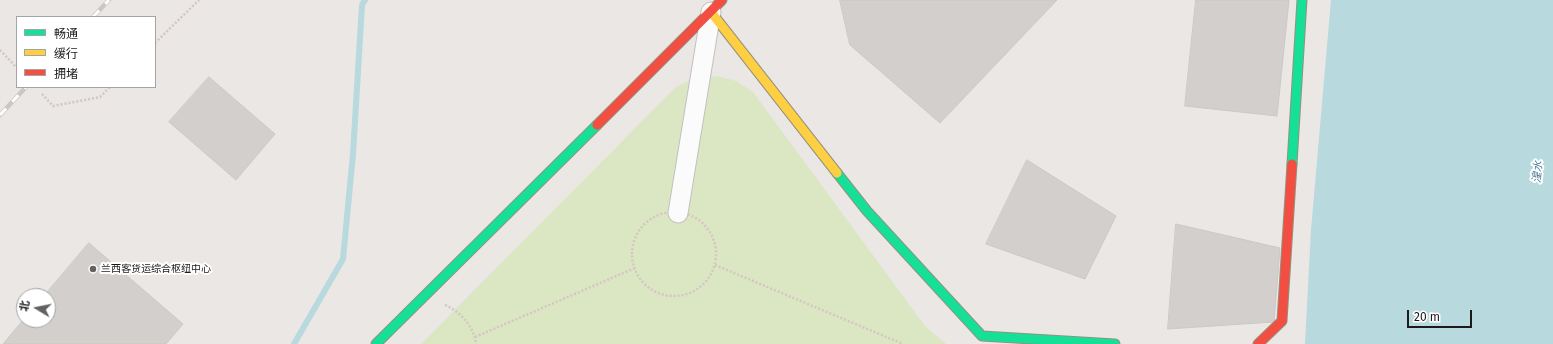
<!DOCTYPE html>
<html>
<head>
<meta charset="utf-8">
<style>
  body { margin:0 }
  #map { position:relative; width:1553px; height:344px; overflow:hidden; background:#eae7e4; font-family:"Fira Sans","Noto Sans SC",sans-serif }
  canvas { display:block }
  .legend { position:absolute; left:16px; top:16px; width:140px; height:72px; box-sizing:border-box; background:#fff; border:1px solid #a4a4a4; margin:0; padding:5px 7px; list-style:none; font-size:12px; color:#1b1b1b }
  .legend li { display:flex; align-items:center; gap:8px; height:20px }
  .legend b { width:20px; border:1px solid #a4a4a4 }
  .north { position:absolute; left:16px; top:288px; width:40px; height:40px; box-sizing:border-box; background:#fff; border:1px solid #a4a4a4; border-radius:50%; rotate:280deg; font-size:11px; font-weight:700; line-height:16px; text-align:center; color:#1b1b1b }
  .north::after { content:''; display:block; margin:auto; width:14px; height:18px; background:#636261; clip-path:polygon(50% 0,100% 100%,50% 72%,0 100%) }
  .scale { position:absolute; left:1407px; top:310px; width:65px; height:18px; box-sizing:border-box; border:2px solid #1b1b1b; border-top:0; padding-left:5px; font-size:12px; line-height:14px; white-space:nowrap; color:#1b1b1b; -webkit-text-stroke:3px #fff; paint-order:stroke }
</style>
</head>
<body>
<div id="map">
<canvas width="1553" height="344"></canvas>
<ul class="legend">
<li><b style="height:5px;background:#16e098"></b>畅通</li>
<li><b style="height:5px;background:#ffcf43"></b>缓行</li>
<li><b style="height:5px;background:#f24e42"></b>拥堵</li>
</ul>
<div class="north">北</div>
<div class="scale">20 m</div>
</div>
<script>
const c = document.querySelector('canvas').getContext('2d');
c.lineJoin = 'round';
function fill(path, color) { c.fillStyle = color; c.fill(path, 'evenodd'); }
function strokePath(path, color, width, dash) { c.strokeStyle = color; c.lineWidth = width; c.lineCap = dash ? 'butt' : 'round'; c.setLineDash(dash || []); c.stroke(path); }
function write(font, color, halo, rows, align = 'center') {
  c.font = font + ' "Fira Sans","Noto Sans SC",sans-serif'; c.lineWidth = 4; c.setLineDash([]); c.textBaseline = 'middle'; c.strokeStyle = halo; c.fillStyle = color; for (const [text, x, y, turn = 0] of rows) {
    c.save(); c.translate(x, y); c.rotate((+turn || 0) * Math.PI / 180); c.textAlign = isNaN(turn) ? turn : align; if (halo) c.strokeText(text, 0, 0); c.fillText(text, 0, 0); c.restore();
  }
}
fill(new Path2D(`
  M716 76 736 81 753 92 925 326 946 344H421L676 87 695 78Z`), '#dae7c2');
fill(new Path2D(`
  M1331 0H1553V344H1305L1311 230Z`), '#b8d9dd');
strokePath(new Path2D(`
  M294 344 343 259 353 154 362 5 365 0`), '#b8d9dd', 6);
const building = new Path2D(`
  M840 0H1057L940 123 850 45Z
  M1196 0H1289L1277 116 1185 106Z
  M209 77 275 134 236 180 169 122Z
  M1027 160 1116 216 1085 279 986 244Z
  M1176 224 1280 248 1274 322 1168 329Z
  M89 243 183 324 166 344H3L24 319 48 320V296H44Z`);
fill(building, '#d2cfcc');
strokePath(building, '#cdc8c5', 1);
const street = new Path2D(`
  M678 213 711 12`);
const fast = new Path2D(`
  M1292 164 1302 0
  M837 173 867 211 982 336 1115 344
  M376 344 597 125`);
const slow = new Path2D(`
  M711 12 837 173`);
const jam = new Path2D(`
  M597 125 722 0
  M1258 344 1282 321 1292 164`);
strokePath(street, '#c2c1c0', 21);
strokePath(fast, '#93927d', 11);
strokePath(slow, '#93927d', 11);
strokePath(jam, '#93927d', 11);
strokePath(new Path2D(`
  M155 43 199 0
  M0 50 17 68
  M42 94 53 106 100 97 110 87
  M632 254a42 42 0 1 1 84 0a42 42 0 1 1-84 0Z
  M715 265 903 344
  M445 305C461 312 474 327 476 344
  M475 337 635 268`), '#d5c5c4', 2.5, [2, 2]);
strokePath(street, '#fcfbfb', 19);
strokePath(fast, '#16e098', 9);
strokePath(slow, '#ffcf43', 9);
strokePath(jam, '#f24e42', 9);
const rail = new Path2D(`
  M93 17 109 0
  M0 115 26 87`);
strokePath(rail, '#c9c8c8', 4.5);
strokePath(rail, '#fff', 3, [9]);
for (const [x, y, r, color] of [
  [93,269,4,"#636261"]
]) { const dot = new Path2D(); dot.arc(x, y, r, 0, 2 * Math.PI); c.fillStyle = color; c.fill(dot); strokePath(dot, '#fff', 1.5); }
write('10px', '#1b1b1b', '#fff', [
  ["兰西客货运综合枢纽中心",101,269]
], 'left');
write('italic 11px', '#457898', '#fff', [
  ["湟水",1538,172,-85]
]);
</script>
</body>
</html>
